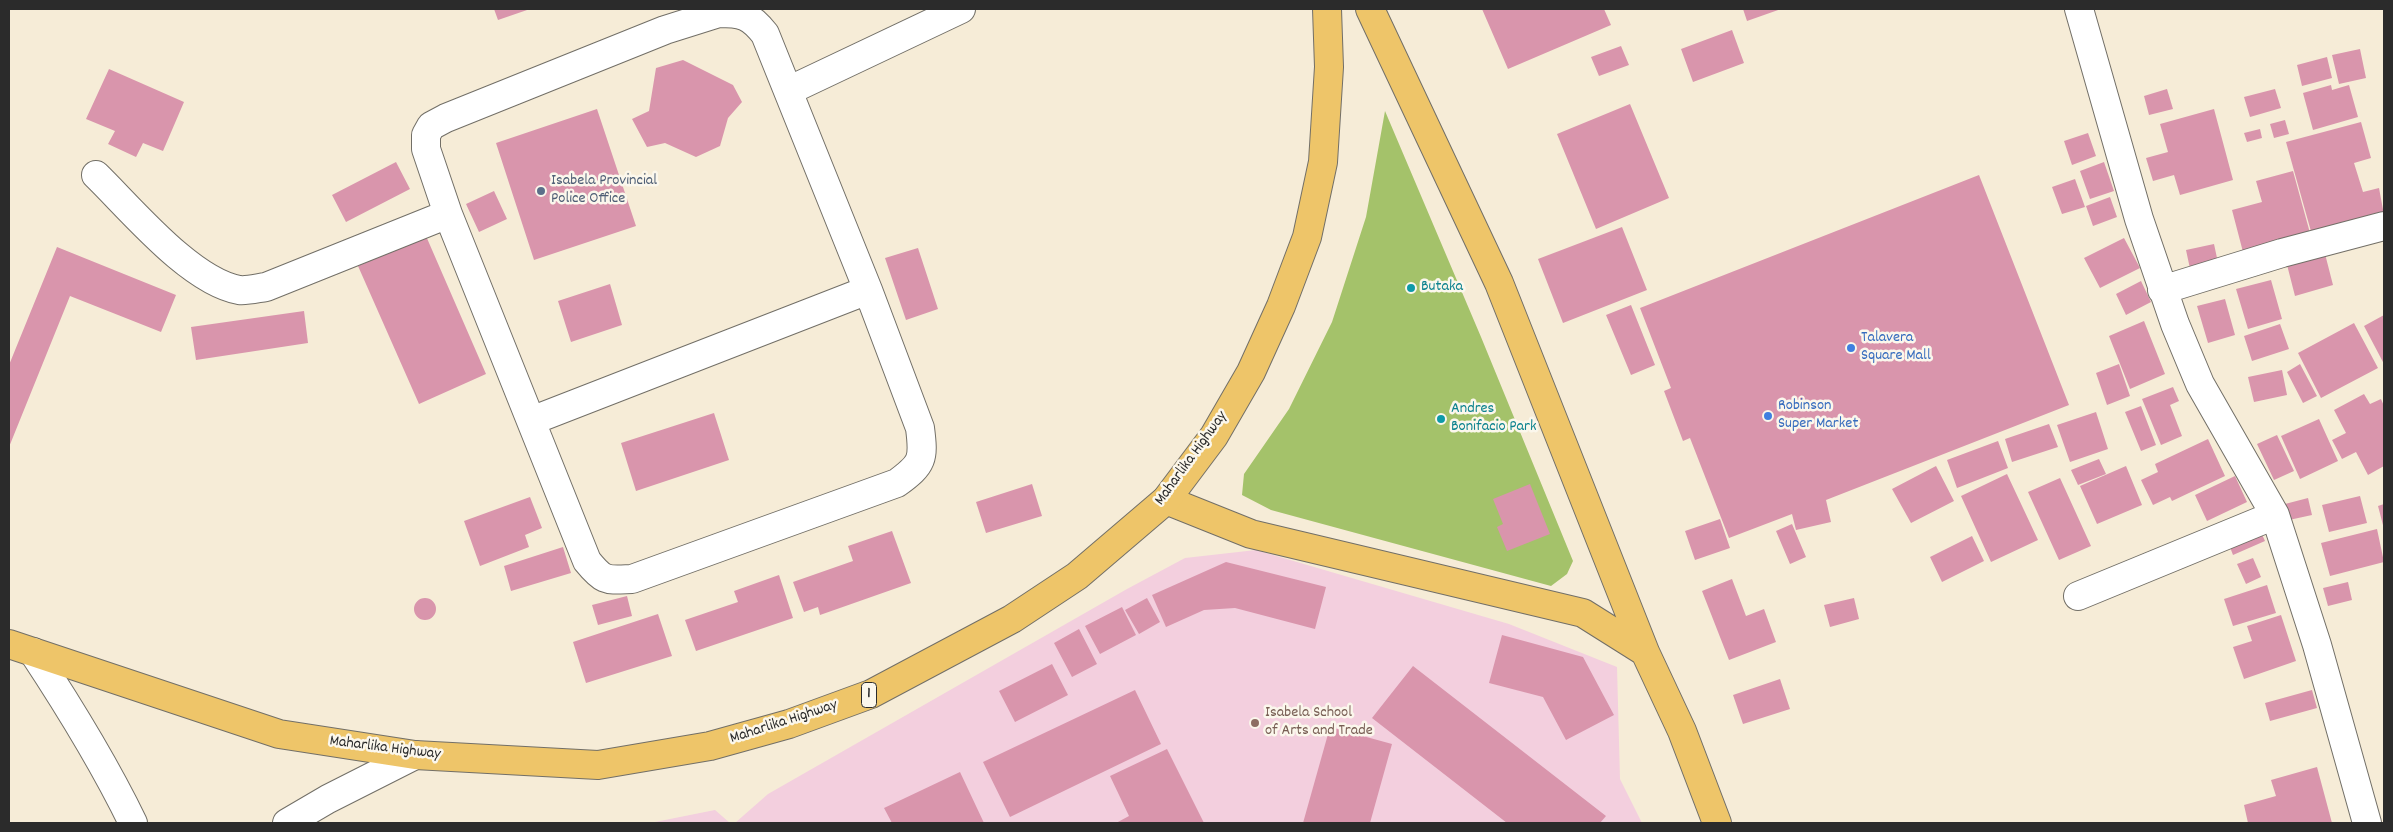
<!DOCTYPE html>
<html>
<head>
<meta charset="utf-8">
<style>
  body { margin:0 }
  #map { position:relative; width:2393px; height:832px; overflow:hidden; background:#f6ecd7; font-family:Dekko,sans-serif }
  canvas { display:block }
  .frame { position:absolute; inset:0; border:10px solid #2b2b2b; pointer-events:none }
</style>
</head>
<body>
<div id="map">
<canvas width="2393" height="832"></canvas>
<div class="frame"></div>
</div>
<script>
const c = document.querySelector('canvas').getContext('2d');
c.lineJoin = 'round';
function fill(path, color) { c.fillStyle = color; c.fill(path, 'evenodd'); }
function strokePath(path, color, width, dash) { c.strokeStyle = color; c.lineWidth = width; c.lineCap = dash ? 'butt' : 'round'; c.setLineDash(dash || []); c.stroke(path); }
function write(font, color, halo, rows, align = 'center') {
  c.font = font + ' Dekko,sans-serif'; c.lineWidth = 5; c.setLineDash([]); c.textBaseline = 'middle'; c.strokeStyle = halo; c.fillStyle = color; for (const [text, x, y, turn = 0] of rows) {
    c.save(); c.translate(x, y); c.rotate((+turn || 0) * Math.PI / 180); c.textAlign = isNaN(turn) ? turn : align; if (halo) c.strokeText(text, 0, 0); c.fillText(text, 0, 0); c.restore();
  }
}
fill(new Path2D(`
  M1256 550 1509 624 1617 667 1620 779 1642 823H735L768 794 1127 589 1185 558Z
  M715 810 730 823H650Z`), '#f3cfde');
fill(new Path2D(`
  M1385 111 1481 337 1573 561 1567 574 1551 586 1271 510 1242 495 1244 474 1289 409 1332 322 1366 217Z`), '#a4c26a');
fill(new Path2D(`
  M494 9H530L498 20Z
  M1482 9H1604L1611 25 1508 69Z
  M1743 9H1781L1747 21Z
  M1732 30 1744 63 1693 82 1681 49Z
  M1621 46 1629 65 1599 76 1591 57Z
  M2360 49 2366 78 2339 84 2332 55Z
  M2327 57 2332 78 2302 86 2297 65Z
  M683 60 733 85 742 102 728 118 720 146 696 157 665 143 647 147 632 119 649 111 656 68Z
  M109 69 184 102 163 151 143 143 136 157 108 144 115 131 86 119Z
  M2331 85 2332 90 2349 85 2358 117 2313 130 2303 93Z
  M2167 89 2173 109 2149 115 2144 96Z
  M2275 89 2281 108 2250 117 2244 97Z
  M1630 104 1669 198 1596 229 1557 134Z
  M597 109 636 226 534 260 496 143Z
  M2214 109 2233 180 2180 195 2174 175 2153 181 2146 158 2168 152 2160 124Z
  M2285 120 2289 134 2274 138 2270 124Z
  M2361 122 2371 158 2354 163 2363 192 2379 188 2384 215 2312 235 2286 142Z
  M2260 129 2262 138 2247 142 2244 133Z
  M2088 133 2096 156 2072 165 2064 141Z
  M396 162 410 189 346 222 332 195Z
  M2104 162 2114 191 2090 199 2080 171Z
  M2293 171 2310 233 2243 252 2232 210 2262 202 2256 181Z
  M1979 175 2069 405 1826 500 1831 522 1796 530 1792 514 1729 538 1690 438 1683 441 1664 391 1671 388 1640 308Z
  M2075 179 2085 207 2062 214 2052 187Z
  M494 191 507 219 479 232 466 204Z
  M2110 197 2117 217 2093 226 2086 206Z
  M1622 227 1647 290 1563 323 1538 259Z
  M426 236 486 374 419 404 358 266Z
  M2124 238 2140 268 2100 288 2084 258Z
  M2214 244 2220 272 2192 278 2186 250Z
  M57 247 176 295 161 332 70 296 9 447V365Z
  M918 248 938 309 906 320 885 258Z
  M2324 250 2333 285 2295 296 2286 261Z
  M2271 280 2282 319 2248 329 2236 289Z
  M2141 281 2151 302 2126 315 2116 294Z
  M610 284 622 325 571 342 558 301Z
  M2225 299 2235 335 2208 343 2197 306Z
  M1631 305 1655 365 1631 375 1606 315Z
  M304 311 308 343 196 360 191 327Z
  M2384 315V364L2364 326Z
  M2144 321 2165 374 2130 389 2109 336Z
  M2354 323 2378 368 2321 398 2298 353Z
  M2280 324 2289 349 2252 361 2244 336Z
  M2119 364 2130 396 2107 405 2096 373Z
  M2300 364 2317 396 2303 403 2287 372Z
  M2282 370 2287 395 2254 402 2248 377Z
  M2173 387 2179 401 2170 405 2182 436 2161 445 2142 399Z
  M2364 394 2370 404 2381 399 2384 406V466L2368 475 2356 452 2342 459 2332 440 2346 433 2334 410Z
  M2141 406 2156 445 2141 451 2125 412Z
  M2096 412 2108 449 2070 462 2057 425Z
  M714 413 729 460 636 491 621 443Z
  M2319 419 2338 461 2300 479 2281 436Z
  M2049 424 2058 447 2012 462 2005 439Z
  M2277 435 2294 471 2274 480 2257 444Z
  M2208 439 2225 476 2172 501 2170 497 2153 505 2141 480 2158 472 2155 464Z
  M1998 441 2008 468 1957 488 1947 460Z
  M2099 459 2106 474 2078 485 2071 470Z
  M1936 466 1954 501 1911 523 1892 489Z
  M2126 466 2142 505 2097 524 2080 486Z
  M2007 474 2038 540 1991 562 1961 496Z
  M2235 476 2247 502 2207 521 2195 495Z
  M2060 478 2091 546 2059 560 2028 492Z
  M1032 484 1042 516 986 533 976 502Z
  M1530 484 1550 534 1507 551 1497 527 1503 524 1493 499Z
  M2360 496 2367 523 2329 532 2322 505Z
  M530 497 542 528 525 535 529 547 480 566 464 521Z
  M2308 498 2312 515 2289 520 2285 504Z
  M2384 504V529L2378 506Z
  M1720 519 1730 548 1695 560 1685 531Z
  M1792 524 1806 557 1790 564 1776 531Z
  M2259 528 2265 541 2233 555 2228 542Z
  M2377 529 2384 562 2330 576 2321 543Z
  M892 531 911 583 820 615 818 607 804 612 793 582 853 561 848 546Z
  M1972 536 1984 561 1942 582 1930 557Z
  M563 547 571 573 511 591 504 566Z
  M2253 558 2261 577 2246 584 2237 564Z
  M1226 562 1326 587 1315 629 1235 608 1204 610 1166 627 1152 595Z
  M779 575 793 618 696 651 685 620 738 602 734 591Z
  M1732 579 1746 616 1764 609 1776 642 1729 660 1702 591Z
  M2348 582 2352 600 2328 606 2323 588Z
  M2267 585 2276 613 2233 626 2224 599Z
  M627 596 632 616 598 625 592 605Z
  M414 609a11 11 0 1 1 22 0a11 11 0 1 1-22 0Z
  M1147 598 1160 622 1139 634 1125 610Z
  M1854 598 1859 619 1830 627 1824 605Z
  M1122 607 1136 635 1100 654 1085 626Z
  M658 614 672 656 586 683 573 642Z
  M2281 615 2296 661 2244 679 2233 647 2252 641 2247 626Z
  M1079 629 1097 664 1072 677 1054 643Z
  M1502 635 1583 657 1614 715 1566 740 1543 697 1489 683Z
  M1052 664 1068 695 1015 722 999 691Z
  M1413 666 1606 816 1600 823H1507L1372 718Z
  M1780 679 1790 709 1743 724 1733 695Z
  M1135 690 1161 744 1010 817 983 762Z
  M2312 690 2317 708 2270 721 2265 703Z
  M1330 727 1392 744 1370 823H1303Z
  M1167 749 1204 823H1116L1129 816 1110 776Z
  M2317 767 2332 823H2248L2244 805 2276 796 2271 780Z
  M960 772 984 823H892L884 808Z`), '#d995ac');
const minor = new Path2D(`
  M2079 9 2139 219 2175 324 2200 384 2275 515 2317 645 2367 823
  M719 13C742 13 750 15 765 34L868 290 920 428C924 459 923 464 897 483L632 579C606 580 604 582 587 561L448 214 426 149V135L431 126 446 118 665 30Z
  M788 91 961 9
  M96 175C131 209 190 281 239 290 247 291 258 288 266 287L448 214
  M2162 290 2282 253 2384 226
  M531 421 868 290
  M2078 596 2275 515
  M33 652C70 708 104 763 133 823
  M287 823 328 799 415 755`);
const major = new Path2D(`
  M1370 9 1499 283 1645 652 1682 731 1717 823
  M1166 500 1251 534 1583 613 1645 652`);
const highway = new Path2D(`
  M9 644 279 734 415 755 598 765 710 746 789 724 871 694 1012 619 1077 576 1166 500 1214 436 1251 372 1281 306 1307 237 1323 162 1329 67 1327 9`);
strokePath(minor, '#726f67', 30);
strokePath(major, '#726f67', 30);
strokePath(highway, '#726f67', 30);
strokePath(minor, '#fff', 28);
strokePath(major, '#eec569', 28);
strokePath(highway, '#eec569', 28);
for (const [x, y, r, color] of [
  [541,191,5,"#5c6f8a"],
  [1411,288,5,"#0f9aa8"],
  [1851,348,5,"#3f7fe0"],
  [1768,416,5,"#3f7fe0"],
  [1441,419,5,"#0f9aa8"],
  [1255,723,5,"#8d6e63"]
]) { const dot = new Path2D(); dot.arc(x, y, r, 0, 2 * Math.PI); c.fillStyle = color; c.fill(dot); strokePath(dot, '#fbf7ec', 2); }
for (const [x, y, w] of [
  [869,695,15]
]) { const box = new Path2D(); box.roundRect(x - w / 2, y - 12.5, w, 25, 4); c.fillStyle = '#fbf7ec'; c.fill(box); strokePath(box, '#2b2b2b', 1); }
write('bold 15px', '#2b2b2b', null, [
  ["1",869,695]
]);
write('16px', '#4e5e75', '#fbf7ec', [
  ["Isabela Provincial",551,182],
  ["Police Office",551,200]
], 'left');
write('16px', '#0d838f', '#fbf7ec', [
  ["Butaka",1421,288],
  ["Andres",1451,410],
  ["Bonifacio Park",1451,428]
], 'left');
write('16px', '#366cbe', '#fbf7ec', [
  ["Talavera",1861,339],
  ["Square Mall",1861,357],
  ["Robinson",1778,407],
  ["Super Market",1778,425]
], 'left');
write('16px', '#2b2b2b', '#fbf7ec', [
  ["Maharlika Highway",1192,459,-54],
  ["Maharlika Highway",784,723,-18],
  ["Maharlika Highway",385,749,7]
]);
write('16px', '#785e54', '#fbf7ec', [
  ["Isabela School",1265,714],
  ["of Arts and Trade",1265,732]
], 'left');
</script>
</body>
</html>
